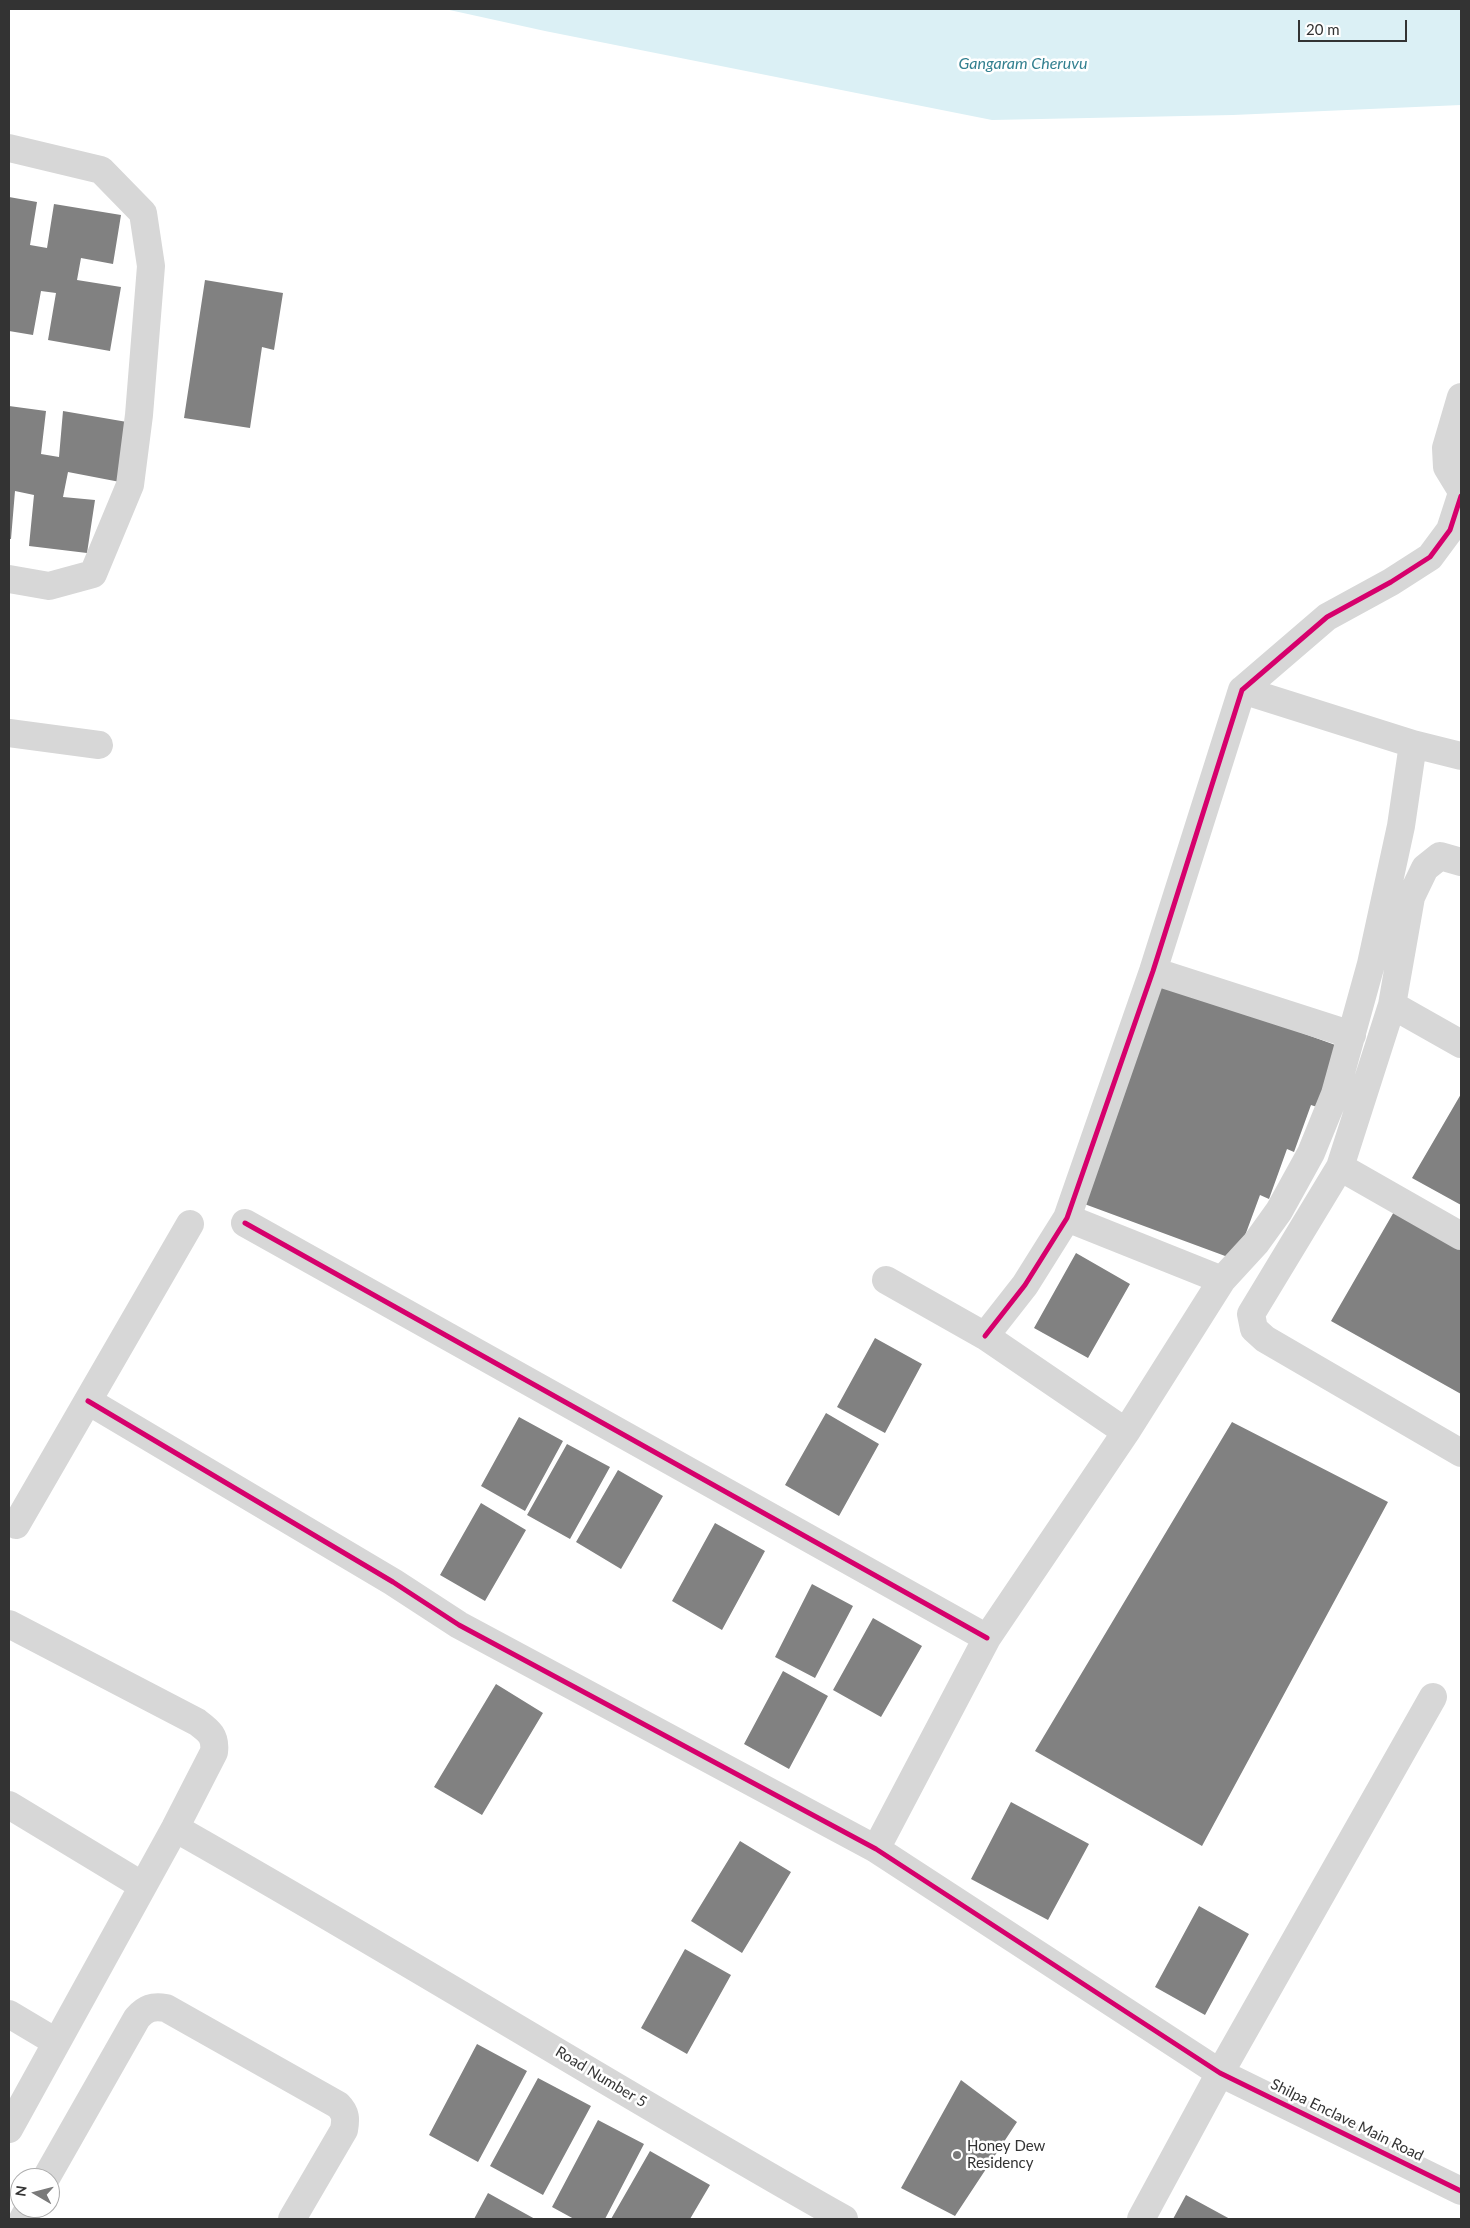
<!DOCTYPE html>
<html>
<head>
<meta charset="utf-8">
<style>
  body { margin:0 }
  #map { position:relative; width:1470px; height:2228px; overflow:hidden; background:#fff; font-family:Lato,sans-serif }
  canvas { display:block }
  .frame { position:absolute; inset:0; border:10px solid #333; pointer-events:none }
  .north { position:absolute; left:10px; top:2168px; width:50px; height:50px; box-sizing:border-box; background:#fff; border:1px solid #adadad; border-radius:50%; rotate:278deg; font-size:14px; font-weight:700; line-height:20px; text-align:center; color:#333 }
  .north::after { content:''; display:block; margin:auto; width:18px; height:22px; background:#7a7a7a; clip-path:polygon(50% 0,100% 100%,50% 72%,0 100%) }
  .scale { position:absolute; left:1298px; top:20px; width:109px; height:22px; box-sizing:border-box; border:2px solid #333; border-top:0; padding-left:6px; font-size:15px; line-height:18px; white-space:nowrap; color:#333; -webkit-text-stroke:4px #fff; paint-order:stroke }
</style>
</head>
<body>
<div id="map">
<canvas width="1470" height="2228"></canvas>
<div class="frame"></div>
<div class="north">N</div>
<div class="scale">20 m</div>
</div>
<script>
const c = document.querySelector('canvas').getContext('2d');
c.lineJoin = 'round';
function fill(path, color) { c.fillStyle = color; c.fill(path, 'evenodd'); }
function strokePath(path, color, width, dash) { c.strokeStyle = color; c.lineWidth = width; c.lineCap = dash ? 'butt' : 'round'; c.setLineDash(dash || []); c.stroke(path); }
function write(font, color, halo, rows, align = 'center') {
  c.font = font + ' Lato,sans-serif'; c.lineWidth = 5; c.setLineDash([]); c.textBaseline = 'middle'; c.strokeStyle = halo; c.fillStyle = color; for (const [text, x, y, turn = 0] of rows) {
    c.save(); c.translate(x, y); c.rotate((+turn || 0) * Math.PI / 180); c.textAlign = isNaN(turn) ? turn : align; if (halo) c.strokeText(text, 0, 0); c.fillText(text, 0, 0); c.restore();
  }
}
fill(new Path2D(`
  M445 9H1461V105L1233 115 992 120 545 31Z`), '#dbf0f5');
fill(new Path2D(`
  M9 197 37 202 30 245 47 248 54 204 121 215 113 264 81 258 77 280 121 287 110 351 48 340 56 293 41 291 33 335 9 331Z
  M205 280 283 293 274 350 262 347 250 428 184 418Z
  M9 406 46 411 41 454 59 457 63 411 127 422 120 482 68 472 63 497 95 500 87 553 29 546 34 495 15 491 11 539H9Z
  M1159 981 1338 1046 1317 1107 1311 1105 1294 1152 1287 1149 1269 1199 1260 1195 1236 1260 1079 1202Z
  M1461 1094V1205L1412 1178Z
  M1395 1210 1461 1249V1394L1331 1321Z
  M1076 1253 1130 1284 1088 1358 1034 1328Z
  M875 1338 922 1364 885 1433 837 1407Z
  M826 1413 879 1444 839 1516 785 1485Z
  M519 1417 563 1441 525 1511 481 1486Z
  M1232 1422 1388 1502 1202 1846 1035 1751Z
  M567 1444 610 1467 570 1539 527 1515Z
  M618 1470 663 1496 621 1569 576 1542Z
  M481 1503 526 1530 485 1601 440 1575Z
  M715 1523 765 1551 722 1630 672 1601Z
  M812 1584 853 1606 815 1678 775 1657Z
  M873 1618 922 1646 881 1717 833 1690Z
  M783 1671 828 1696 789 1769 744 1744Z
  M496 1684 543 1713 482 1815 434 1787Z
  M1011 1802 1089 1844 1048 1920 971 1879Z
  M740 1841 791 1872 742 1953 691 1921Z
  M1199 1906 1249 1934 1205 2015 1155 1987Z
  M685 1949 731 1975 687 2054 641 2028Z
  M477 2044 527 2071 478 2162 429 2135Z
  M538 2078 591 2106 543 2195 490 2166Z
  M961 2080 1017 2122 955 2216 901 2188Z
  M598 2120 644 2144 605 2219H574L552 2207Z
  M650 2151 710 2185 690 2219H611Z
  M488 2193 535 2219H474Z
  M1186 2195 1230 2219H1173Z`), '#818181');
strokePath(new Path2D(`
  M9 148 101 170 143 213 151 266 139 415 130 485 93 574 49 586 9 579
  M1461 397 1446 448 1447 467 1461 490
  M1242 690 1413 744 1461 756
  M9 733 99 745
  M1461 862 1440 856 1425 868 1411 897 1392 1005 1340 1167 1251 1314 1254 1329 1265 1339 1461 1453
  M1153 971 1352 1035
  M1392 1005 1461 1044
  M1340 1167 1461 1236
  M1067 1218 1222 1280
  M245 1223 987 1638
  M985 1336 1025 1285 1067 1218 1153 971 1242 690 1327 617 1391 582 1430 557 1450 530 1461 496
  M88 1401 393 1582 459 1625 876 1849 1220 2073 1461 2191
  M1126 1432 1222 1280 1256 1243 1279 1211 1311 1153 1335 1094 1371 964 1401 826 1413 744
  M16 1525 190 1224
  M9 1624 197 1722C209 1731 216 1736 214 1752L175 1828 9 2129
  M9 1805 143 1886
  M175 1828C400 1955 619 2092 844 2219
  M876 1849 987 1638 1126 1432 985 1336 886 1280
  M9 2014 56 2042
  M46 2178 137 2018C146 2008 152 2006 166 2008L338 2105C346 2113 346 2119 344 2130L292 2219
  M23 2219 29 2208
  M1141 2219 1220 2073 1433 1697`), '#d7d7d7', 28);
strokePath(new Path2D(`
  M245 1223 987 1638
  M985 1336 1025 1285 1067 1218 1153 971 1242 690 1327 617 1391 582 1430 557 1450 530 1461 496
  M88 1401 393 1582 459 1625 876 1849 1220 2073 1461 2191`), '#d6006c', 5);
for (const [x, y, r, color] of [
  [957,2155,5,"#7a7a7a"]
]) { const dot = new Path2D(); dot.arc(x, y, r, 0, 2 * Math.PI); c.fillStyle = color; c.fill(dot); strokePath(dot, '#fff', 2); }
write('15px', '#333', '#fff', [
  ["Road Number 5",601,2077,31],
  ["Shilpa Enclave Main Road",1347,2120,26]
]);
write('15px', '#333', '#fff', [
  ["Honey Dew",967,2146],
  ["Residency",967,2163]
], 'left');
write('italic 16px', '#338090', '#fff', [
  ["Gangaram Cheruvu",1023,64]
]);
</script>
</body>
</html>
